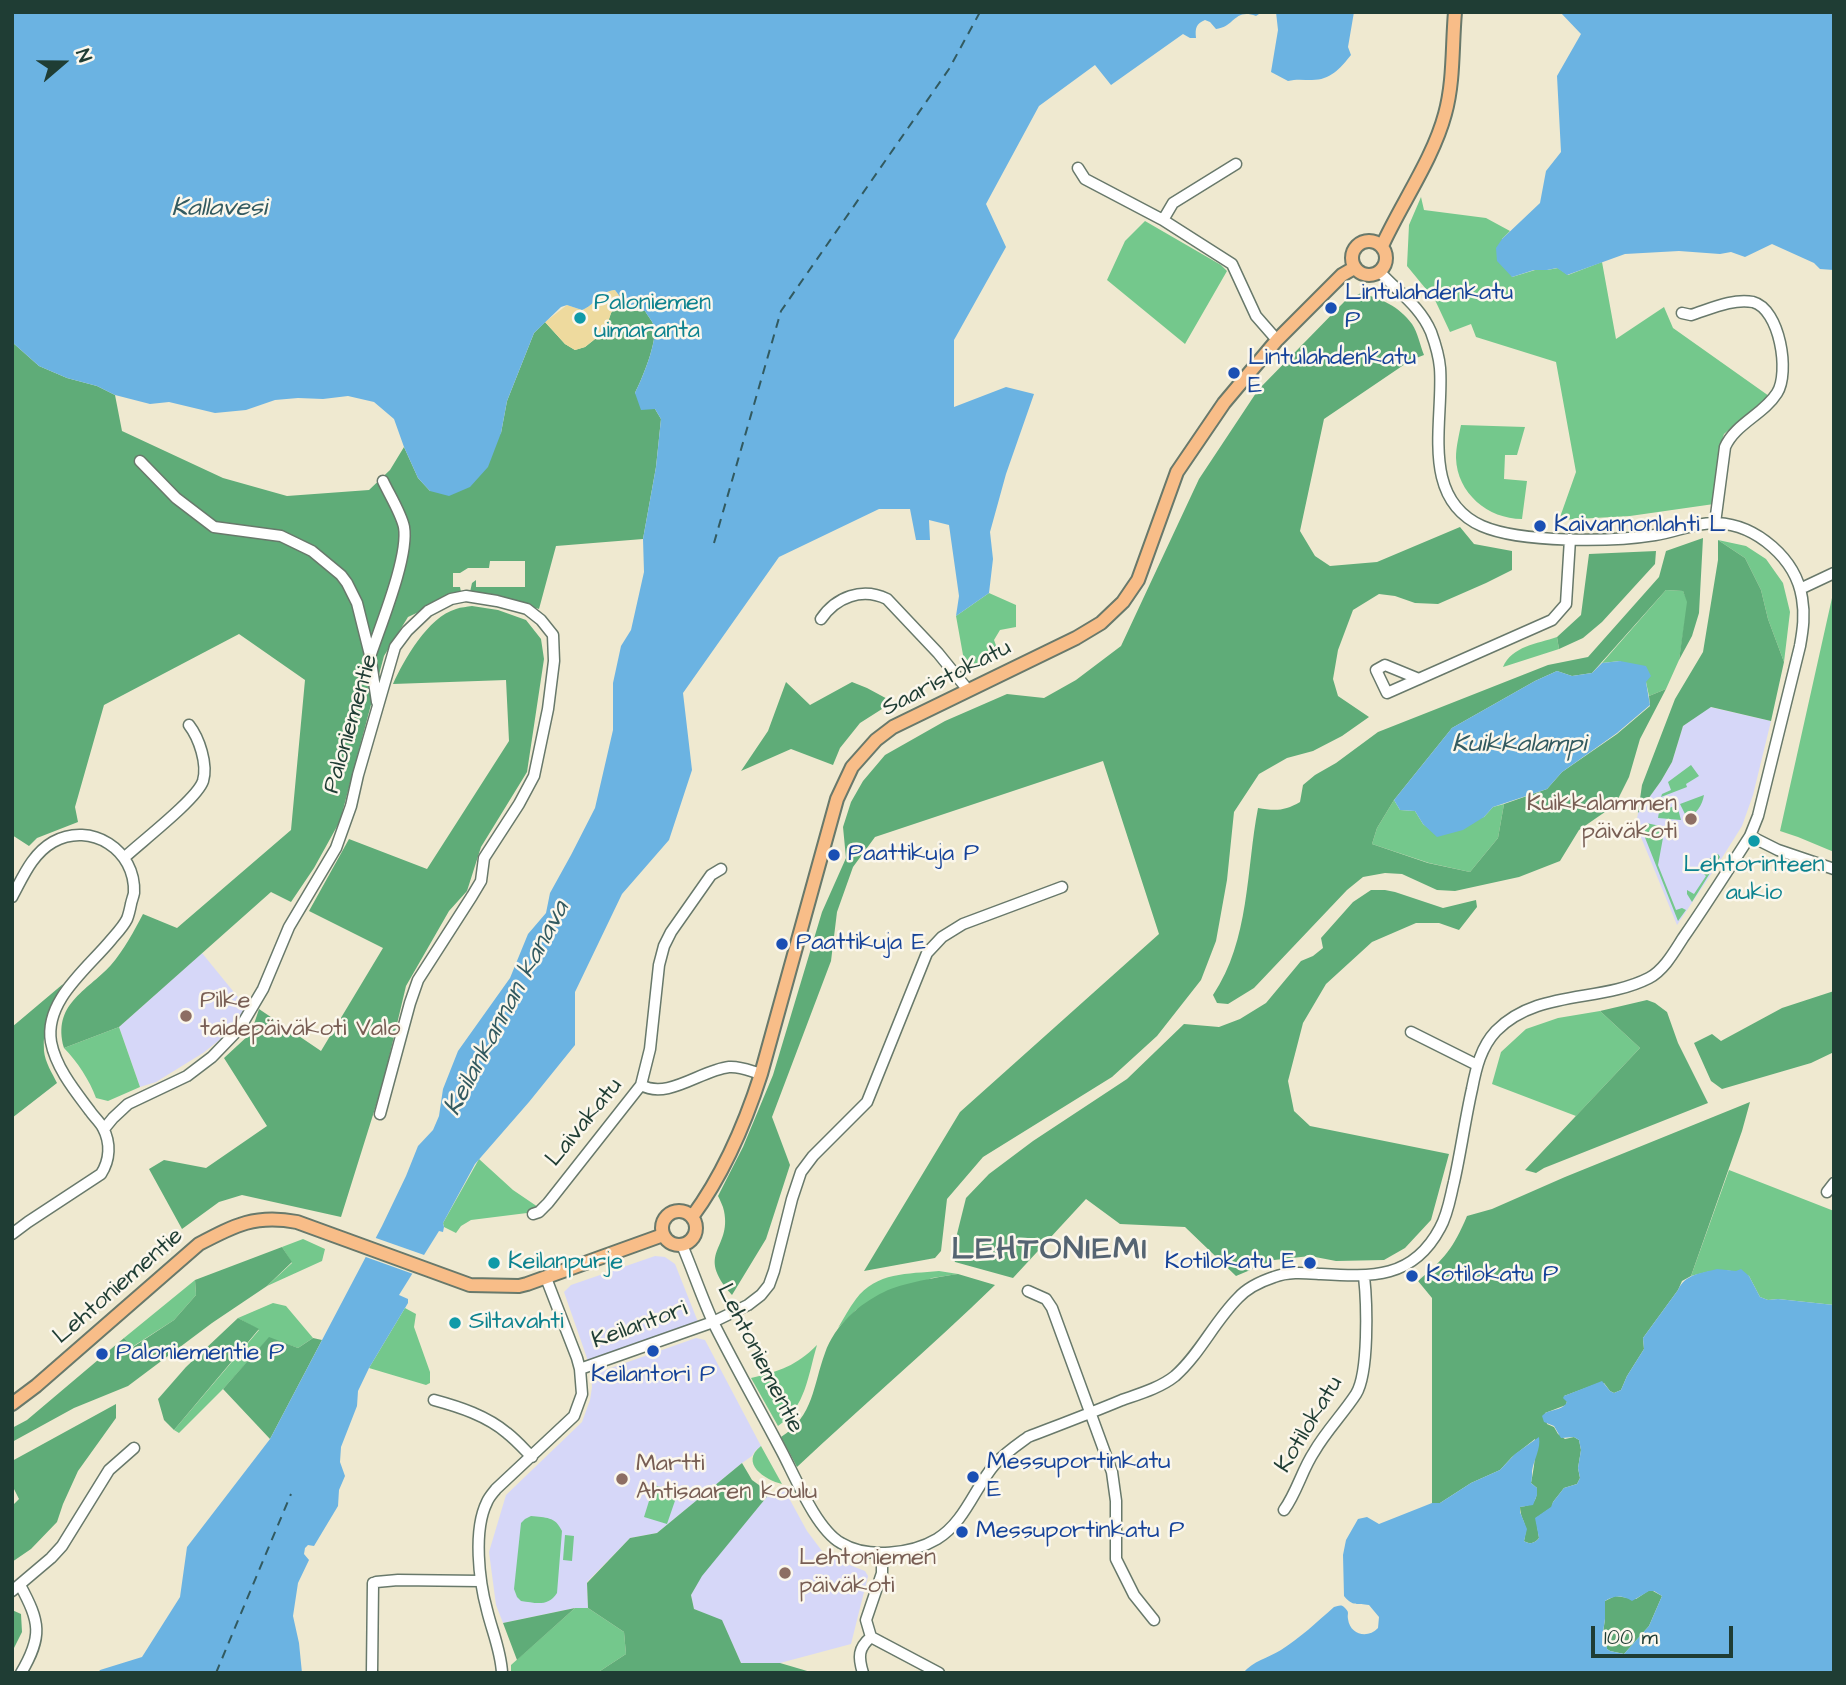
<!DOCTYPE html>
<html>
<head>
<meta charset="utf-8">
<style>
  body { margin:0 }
  #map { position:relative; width:1846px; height:1685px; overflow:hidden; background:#efe9d0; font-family:"Architects Daughter",sans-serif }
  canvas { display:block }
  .frame { position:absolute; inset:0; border:14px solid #1f3d34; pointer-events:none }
  .north { position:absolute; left:28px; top:28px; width:70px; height:70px; -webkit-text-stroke:5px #fbf7ec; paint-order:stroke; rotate:70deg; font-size:19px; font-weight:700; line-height:28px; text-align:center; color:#1f3d34 }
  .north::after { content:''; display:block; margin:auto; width:24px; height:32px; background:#1f3d34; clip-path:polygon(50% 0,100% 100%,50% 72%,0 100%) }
  .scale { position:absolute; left:1591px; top:1626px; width:142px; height:32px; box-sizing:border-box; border:4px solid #1f3d34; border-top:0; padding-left:9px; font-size:21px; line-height:24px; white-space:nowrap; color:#1f3d34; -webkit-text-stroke:5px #fbf7ec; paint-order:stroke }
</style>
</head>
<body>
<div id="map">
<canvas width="1846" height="1685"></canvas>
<div class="frame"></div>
<div class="north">N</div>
<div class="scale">100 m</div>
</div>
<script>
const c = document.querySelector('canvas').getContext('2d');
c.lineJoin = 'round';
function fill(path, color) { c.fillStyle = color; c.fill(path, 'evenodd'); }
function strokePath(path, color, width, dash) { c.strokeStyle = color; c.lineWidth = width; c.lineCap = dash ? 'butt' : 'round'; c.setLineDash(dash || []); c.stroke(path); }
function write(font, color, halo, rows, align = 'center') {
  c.font = font + ' "Architects Daughter",sans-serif'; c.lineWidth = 5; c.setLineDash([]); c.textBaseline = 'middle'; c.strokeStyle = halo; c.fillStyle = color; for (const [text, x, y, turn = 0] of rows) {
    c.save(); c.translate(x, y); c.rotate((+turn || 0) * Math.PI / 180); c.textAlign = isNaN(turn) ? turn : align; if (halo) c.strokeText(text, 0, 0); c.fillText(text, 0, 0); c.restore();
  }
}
fill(new Path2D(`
  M1710 707 1771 721 1753 795 1742 826 1720 861 1677 925 1636 825 1638 813 1661 781 1672 762 1683 726Z
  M202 953 246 1007 238 1025 203 1053 156 1082 140 1087 119 1027Z
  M655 1256 665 1257 675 1264 698 1322 588 1361 564 1292 571 1285Z
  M696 1338 705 1340 761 1446 755 1451 752 1456 742 1463 657 1533 630 1538 587 1582 588 1608H575L503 1623 496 1605 489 1552 506 1495 582 1422 590 1400 592 1387 591 1375Z
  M784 1489 807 1531 822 1551 847 1564 865 1571 868 1576 851 1644 780 1663H741L722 1621 694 1609 691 1595 701 1576 770 1493Z`), '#d6d7f8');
fill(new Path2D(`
  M1421 197 1424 210 1486 218 1510 231 1502 239 1512 277 1535 270H1547L1558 268 1568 275 1602 262 1616 339 1664 307 1673 328 1769 396 1724 434 1719 450 1714 504 1630 516 1559 520 1576 472 1556 362 1476 337 1471 324 1450 332 1435 300 1407 266 1409 225Z
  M1145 221 1221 265 1227 271 1185 344 1107 280 1125 241Z
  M1461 425 1525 427 1517 455H1505L1504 479 1527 481 1522 519C1488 519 1457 493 1456 458 1456 447 1459 435 1461 425Z
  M1718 540 1746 546 1766 559 1783 583 1790 612 1784 662 1768 619 1761 590 1745 558Z
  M1834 589V852L1798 837 1780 831Z
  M1666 590 1683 591 1688 602 1679 660 1666 689 1649 696 1646 682 1620 661 1602 663Z
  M989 593 1016 605V627L1000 630 994 640 1000 656 981 665 965 666 956 616Z
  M1557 637 1559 649 1503 667C1512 646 1537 644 1557 637Z
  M1691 765 1699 776 1686 784 1687 787 1661 797 1662 794 1671 790 1668 782Z
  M1704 795C1702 806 1697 813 1687 818L1680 804Z
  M1394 800 1400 810 1415 811 1423 824 1431 830 1484 817 1493 807 1504 804 1498 838 1470 872 1429 863 1372 844 1377 828Z
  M1677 805 1681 820 1658 818 1659 812Z
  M1646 823 1665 827 1658 865 1676 910 1682 908 1686 910 1678 921 1644 835Z
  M1718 854 1720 857 1692 902 1687 894V890L1694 894 1706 876 1699 869 1711 865 1709 859Z
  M1600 1011 1640 1048 1576 1116 1492 1084 1501 1052 1526 1029 1558 1018Z
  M119 1027 140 1087 108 1101 96 1098C90 1081 77 1061 64 1048Z
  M479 1159 513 1190 538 1207 527 1213 471 1220 461 1226 456 1233 444 1227 443 1223Z
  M1729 1170 1834 1211V1305L1778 1299 1768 1300 1760 1297 1749 1276C1725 1267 1714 1270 1691 1276Z
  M303 1239 325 1249 322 1261 267 1286 292 1263 282 1247Z
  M939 1271 958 1274 932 1278 856 1310 838 1328C844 1318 849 1308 856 1299 876 1272 908 1274 939 1271Z
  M195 1280 196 1295 174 1320 132 1347 124 1338Z
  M273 1303 286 1306 313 1338 298 1348 269 1338 223 1389 179 1433 174 1430 259 1330 238 1318Z
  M405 1308 416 1314 414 1327 430 1372V1383L426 1385 369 1368Z
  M817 1345C808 1375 806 1407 778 1426L751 1378C780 1371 796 1366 817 1345Z
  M761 1446 782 1484C765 1480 739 1463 761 1446Z
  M654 1485 678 1492 667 1524 644 1517Z
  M531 1516C546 1518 555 1516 562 1531L557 1593C548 1607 536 1603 521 1601L517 1597 514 1589 521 1523 525 1519Z
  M565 1535 574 1536 572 1561 563 1560Z
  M575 1608H588L624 1632 626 1654 597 1673H511V1665Z`), '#74c88c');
fill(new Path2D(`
  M1361 293C1381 299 1399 306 1412 324 1418 333 1420 345 1424 355L1411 360 1324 419 1300 531 1315 556 1330 566 1377 562 1460 527 1474 544 1512 551V570L1486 583 1438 604 1415 603 1395 596 1379 594 1353 610 1338 650 1333 679 1338 696 1369 717 1342 736 1313 751 1287 758 1259 774 1234 812 1227 880 1216 941 1201 980 1157 1036 1112 1077 983 1157 947 1199 941 1251 935 1258 864 1271 960 1112 1159 934 1103 761 875 837 853 867 837 912 831 961 772 1117 790 1165 766 1239 732 1295C694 1252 732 1250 724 1211 723 1206 720 1200 718 1196L743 1147 773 1075 822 912 846 858 843 827 851 802 863 781 885 755 945 721 1007 694 1044 698 1076 680 1121 646 1199 479 1258 390 1345 301Z
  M621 298 619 307 632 311H645C648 316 653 322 654 326 658 341 642 379 635 393L655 409 661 419 656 467 643 539 556 546 539 609 509 600 470 592 472 583 476 580V587H525V561H490L489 568H468L460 573H453V587H460L461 592 408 617 384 656 340 821 314 868 291 902 271 892 119 1027 64 1048C52 1004 86 992 111 965 124 950 134 931 143 914L177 928 291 830 305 680 239 634 104 705 75 807 78 822 37 838 29 846 12 835V342L39 366 67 378 97 386 115 395 122 431 223 478 287 496 369 490 390 470 404 447 418 478 430 491 501 433 507 401 534 333 545 322 565 344 575 350 585 347 605 331 611 313Z
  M1703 538 1699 613 1692 636 1679 660 1687 602 1683 591 1666 590 1592 673 1572 676 1557 671 1535 681 1452 728 1394 800 1377 828 1372 844 1428 863 1470 872 1498 838 1504 804 1547 789 1562 772 1617 734 1650 706 1649 696 1666 689 1640 739 1629 777 1615 805 1579 830 1560 861 1519 877 1455 891 1437 890 1402 874 1385 873 1363 877 1347 890 1254 988 1228 1004 1217 1003 1213 995C1250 940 1246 870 1258 808 1275 811 1285 811 1300 802L1303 785 1315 775 1336 763 1378 732 1548 665 1588 657 1659 577 1666 551Z
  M1718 540 1745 558 1761 590 1768 619 1784 662 1771 721 1711 707 1683 726 1672 762 1661 781 1638 813 1642 785 1675 699 1703 652 1718 560Z
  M1656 551 1655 564 1602 622 1583 638 1559 649 1557 637 1581 615 1589 554Z
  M472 606 498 610 526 620 541 639 544 659 527 772 481 847 467 891 449 911 406 986 383 1083 341 1217 242 1195 219 1202 182 1229 149 1169 164 1160 206 1168 267 1126 224 1058 251 1033 259 1009 321 1051 383 948 309 911 349 839 427 869 509 741 506 680 393 684C404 660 428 617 456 609 461 607 467 607 472 606Z
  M786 682 810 705 852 682 867 688 893 702 860 723 840 748 833 765 791 749 741 771 768 731Z
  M1371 890H1385L1395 892 1443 908 1476 900 1477 907 1459 930 1439 923H1416L1372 942 1326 984 1303 1023 1288 1081 1294 1111 1310 1126 1449 1154 1431 1220 1405 1248 1384 1260 1336 1261 1310 1256 1274 1260 1236 1276 1185 1227 1120 1224 1086 1199 1013 1278 955 1262 952 1254 966 1198 989 1174 1033 1141 1127 1079 1184 1024 1219 1027 1240 1019 1266 1003 1301 961 1313 956 1323 948 1321 938 1353 902Z
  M63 984C51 1004 42 1027 44 1051 45 1062 52 1073 57 1083L12 1118V1027Z
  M1834 991V1052L1811 1063 1722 1089 1711 1081 1694 1043 1712 1034 1721 1041 1782 1008Z
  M1647 1000 1655 1003 1667 1012 1678 1043 1708 1103 1544 1168 1536 1173 1525 1170 1640 1048 1600 1011Z
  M1750 1102 1742 1131 1691 1276 1682 1281 1678 1290 1643 1338 1644 1349 1627 1376 1621 1390 1614 1393 1610 1391 1604 1383H1599L1564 1396 1567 1401 1566 1405 1545 1413 1547 1424 1554 1427 1558 1434 1565 1439 1574 1437 1579 1440 1581 1450 1578 1468 1580 1478 1577 1484 1564 1488 1553 1502 1552 1507 1536 1518 1539 1538C1535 1543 1530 1545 1524 1541 1529 1522 1521 1523 1520 1507 1533 1505 1537 1502 1537 1488L1531 1483C1534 1468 1536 1455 1535 1439L1512 1457 1500 1470 1471 1483 1440 1503H1432V1298L1418 1281C1445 1258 1453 1249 1467 1216L1492 1209 1565 1177Z
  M282 1247 292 1262 267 1286 212 1323 128 1386 74 1408 12 1442V1428L27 1420 124 1338 133 1347 174 1320 196 1295 195 1280Z
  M958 1274 995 1285C930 1348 862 1406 797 1467L781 1437C814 1416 813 1385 825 1353 835 1325 859 1304 884 1292 902 1283 938 1277 958 1274Z
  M238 1318 259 1329 174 1430 164 1420 158 1399 186 1367Z
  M269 1337 298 1348 313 1338 322 1340 270 1439 223 1389Z
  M116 1404V1418L78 1471 63 1504 57 1522 31 1549 12 1562V1506L19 1499 12 1485V1461Z
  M742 1463 752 1480 770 1493 702 1576 691 1595 694 1609 722 1620 741 1663H780L814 1673H597L626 1654 624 1632 588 1608 587 1583 630 1538 657 1533Z
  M1648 1591H1653L1662 1596 1649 1626 1624 1654 1610 1651 1607 1649 1606 1638 1603 1633 1605 1619V1601L1615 1596 1636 1599Z
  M575 1608 517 1660 503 1623Z
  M12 1610 21 1614 22 1632 12 1652Z`), '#5fac78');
fill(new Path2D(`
  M615 290 621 298 611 313 605 331 585 347 575 350 565 344 545 322 567 305 582 310C595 305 600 291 615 290Z`), '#eeda9e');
fill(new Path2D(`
  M12 12H1262L1256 16C1234 8 1235 27 1216 29L1210 22 1205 20C1196 24 1195 28 1196 38H1190L1183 34 1111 85 1095 65 1039 106 986 204 1006 247 954 340V407L1006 387 1034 394 1006 474 990 532 993 559 989 593 956 616 959 596 949 525 929 520 930 540H916L910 509H879L779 557 683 693 692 770 669 840 622 894 575 992V1045L529 1102 475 1164 443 1223 444 1227 443 1232 439 1231 399 1295 408 1299V1303L369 1368 358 1391 357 1406 341 1447 340 1462 345 1476 339 1490 338 1506 314 1546 308 1545 305 1548 304 1554 309 1560 298 1583 293 1616 299 1643 302 1673H98L100 1670 142 1657 180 1597 187 1547 270 1439 382 1226 406 1176 418 1146 433 1130 439 1116 443 1089 458 1051 510 978 528 934 546 913 550 893 571 855 595 808 613 730V683L621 646 631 630 644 572 643 539 656 467 661 419 655 409 641 410 635 393C642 379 658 341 654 326 653 322 648 316 645 311L627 309 621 311 619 307 621 298 615 290C600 291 595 305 582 310L567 305 561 307 534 333 507 401 501 433 488 467 470 487 449 496 430 491 418 478 404 447 394 419 374 402 348 396 323 399 298 398 275 400 246 410 215 413 169 402 150 404 115 395 97 386 67 378 39 366 12 342Z
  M1276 12H1354L1348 47 1351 55C1340 69 1330 80 1312 80 1303 80 1296 79 1288 81L1271 72 1278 30Z
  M1560 12H1834V270L1820 269 1814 263 1772 244 1745 257 1731 252 1720 254 1679 251 1625 254 1567 275 1557 268 1547 270H1534L1512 277 1497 261 1496 248 1502 239 1540 203 1546 171 1561 152 1557 76 1581 34Z
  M1620 661 1646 666 1651 676 1646 682 1650 705 1617 733 1562 772 1547 789 1493 807 1484 817 1463 830 1437 837 1423 824 1415 811 1400 810 1394 800 1452 728 1535 681 1557 671 1572 676 1592 673 1602 663Z
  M1717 1269 1736 1271 1741 1269 1749 1276 1760 1297 1768 1300 1778 1299 1834 1305V1673H1243C1253 1661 1268 1658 1281 1650 1300 1638 1317 1622 1334 1607 1339 1606 1341 1604 1345 1608 1350 1613 1347 1613 1348 1619 1350 1635 1368 1639 1378 1628L1379 1617 1369 1605C1357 1603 1353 1607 1344 1596L1343 1555 1346 1540 1358 1519 1367 1517 1379 1524 1432 1503H1440L1471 1483 1500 1470 1515 1454 1539 1437C1541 1449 1534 1459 1532 1471 1532 1475 1532 1479 1531 1483L1537 1488V1495L1533 1505 1520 1507V1512L1527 1529 1524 1541C1530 1545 1535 1543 1539 1538L1535 1518 1551 1507 1553 1502 1564 1488 1577 1484 1580 1478 1578 1468 1581 1450 1579 1440 1574 1437 1561 1438 1554 1426 1544 1422 1542 1416C1549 1408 1562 1412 1567 1402L1563 1398 1564 1396 1602 1381 1610 1391 1614 1393 1621 1390 1627 1376 1644 1349 1643 1338 1678 1290C1685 1274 1702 1273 1717 1269ZM1649 1591H1654L1662 1596 1649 1626 1624 1654 1610 1651 1607 1649 1606 1638 1603 1632 1605 1619V1601C1614 1595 1623 1595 1632 1601Z`), '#6bb3e2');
fill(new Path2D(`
  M373 1237 427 1256 416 1275 363 1256Z`), '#efe9d0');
strokePath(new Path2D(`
  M714 543 781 311 949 69 980 12
  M216 1673 291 1494`), '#325a60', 2, [9, 7]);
const minor = new Path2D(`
  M1078 168 1085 179 1163 220 1232 264 1256 316 1277 340
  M1163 220 1173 203 1236 164
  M1682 313 1691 315C1710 309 1733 298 1753 302 1780 309 1790 373 1777 393 1764 414 1735 424 1725 447L1715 523
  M140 461 176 498 214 527 281 536 312 551 341 575 347 583 357 603 370 655 377 702
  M1800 589 1834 573
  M821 619C836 597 862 587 887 599L938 653 968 690
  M371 654C381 624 409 556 404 527 401 513 389 494 383 481
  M1419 679 1385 665 1376 670 1387 693 1552 620 1566 604 1570 539
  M1750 836 1778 850 1834 869
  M125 857C141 842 197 799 203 781 208 764 199 738 189 725
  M12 897C23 877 32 854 53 842 91 821 136 850 134 893 134 894 131 903 131 904 130 909 129 914 127 919 123 927 116 934 111 940 87 969 44 1001 51 1042 56 1068 75 1091 90 1111 94 1117 100 1122 103 1128 111 1143 110 1160 101 1174L28 1222 12 1234
  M1411 1032 1477 1065
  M641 1085 650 1049 659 965 664 946 671 932 711 875 721 869
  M104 1129 113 1118 128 1104 187 1076 212 1057 240 1028 263 989 289 927 336 848 351 806 358 775 395 647 407 631 428 611 451 599 466 596 497 601 527 609 541 620 553 635 554 661 548 709 534 776 519 804 484 858 481 881 472 896 418 980 410 1003 380 1114
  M1827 1192 1834 1183
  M533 1214 539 1212 548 1203 641 1085C668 1100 701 1070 729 1067 741 1066 750 1071 761 1074
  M682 1245C693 1271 702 1298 714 1324 735 1366 759 1408 781 1450 795 1476 816 1529 841 1543 867 1559 912 1554 937 1539 965 1522 975 1487 995 1464 1005 1453 1017 1445 1028 1437 1059 1425 1091 1413 1122 1400 1139 1394 1160 1388 1175 1376 1200 1354 1214 1322 1238 1298 1247 1288 1262 1281 1274 1277 1289 1271 1306 1273 1321 1274 1372 1277 1413 1279 1440 1228 1448 1214 1450 1198 1454 1182 1461 1151 1465 1120 1472 1089 1476 1068 1481 1047 1496 1031 1537 989 1600 1003 1649 978 1664 970 1674 952 1683 938 1706 905 1728 870 1750 836L1758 816 1800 646C1803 629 1805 615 1802 598 1796 559 1757 525 1717 523 1696 522 1676 532 1655 535 1612 542 1521 543 1482 526 1419 498 1444 420 1440 368 1439 356 1435 343 1431 332 1420 306 1398 292 1380 272
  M1028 1291 1046 1299 1052 1308 1112 1472 1116 1501V1559L1134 1595 1154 1620
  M580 1369 713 1322 748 1305 761 1295 769 1285 774 1271 792 1199 801 1172 813 1156 867 1102 927 953 942 937 963 924 1062 887
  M434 1400C460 1407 487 1416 507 1433 516 1440 524 1449 532 1457
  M1284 1510C1297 1492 1302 1470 1314 1452 1326 1431 1343 1414 1356 1394 1369 1373 1367 1303 1364 1276
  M882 1553V1573L866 1620 871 1637 939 1673
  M376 1582 398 1580 480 1581
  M20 1585C40 1622 43 1636 21 1673
  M12 1591 51 1558 62 1546 109 1470 134 1448
  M372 1673 373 1583
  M502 1673C501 1651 492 1631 487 1610 479 1581 473 1530 487 1502 489 1497 493 1493 496 1489L574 1416 582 1394 580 1369 577 1358 546 1278
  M863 1673C858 1657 858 1648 871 1637`);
const major = new Path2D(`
  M1352 258a17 17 0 1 1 34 0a17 17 0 1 1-34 0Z
  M1382 246C1401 204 1433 159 1445 114 1454 82 1452 46 1455 12
  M662 1228a17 17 0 1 1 34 0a17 17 0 1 1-34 0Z
  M692 1217C723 1175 745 1124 761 1074L837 799 852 767 876 740 893 727 1076 638 1101 623 1123 602 1138 580 1177 472 1224 403 1277 340 1342 275 1354 268
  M12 1404 36 1386 199 1244C235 1225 256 1214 297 1222L470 1285 519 1286 527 1284 663 1235`);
strokePath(minor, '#68796b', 13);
strokePath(major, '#68796b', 16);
strokePath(minor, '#fff', 10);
strokePath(major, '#f8bd88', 12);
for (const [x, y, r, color] of [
  [1331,308,7,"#1a4fb4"],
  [580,318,7,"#0f9aa8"],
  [1234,373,7,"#1a4fb4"],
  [1540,526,7,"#1a4fb4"],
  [1691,819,7,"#8d6e63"],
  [1754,841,7,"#0f9aa8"],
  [834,855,7,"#1a4fb4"],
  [782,944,7,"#1a4fb4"],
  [186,1016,7,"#8d6e63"],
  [494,1263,7,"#0f9aa8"],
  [1310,1263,7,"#1a4fb4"],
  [1412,1276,7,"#1a4fb4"],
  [455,1323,7,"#0f9aa8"],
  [653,1351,7,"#1a4fb4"],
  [102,1354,7,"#1a4fb4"],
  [973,1477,7,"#1a4fb4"],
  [622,1479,7,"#8d6e63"],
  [962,1532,7,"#1a4fb4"],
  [785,1573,7,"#8d6e63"]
]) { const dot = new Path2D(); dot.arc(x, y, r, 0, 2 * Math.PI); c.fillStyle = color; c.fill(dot); strokePath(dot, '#fbf7ec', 2.5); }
write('24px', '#164399', '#fbf7ec', [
  ["Lintulahdenkatu",1345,294],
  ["P",1345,322],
  ["Lintulahdenkatu",1248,359],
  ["E",1248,387],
  ["Kaivannonlahti L",1554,526],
  ["Paattikuja P",848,855],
  ["Paattikuja E",796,944],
  ["Kotilokatu E",1296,1263,"right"],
  ["Kotilokatu P",1426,1276],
  ["Paloniementie P",116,1354],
  ["Keilantori P",653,1376,"center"],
  ["Messuportinkatu",987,1463],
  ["E",987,1491],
  ["Messuportinkatu P",976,1532]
], 'left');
write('24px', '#0d838f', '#fbf7ec', [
  ["Paloniemen",594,304],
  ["uimaranta",594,332],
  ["Lehtorinteen",1754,866,"center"],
  ["aukio",1754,894,"center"],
  ["Keilanpurje",508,1263],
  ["Siltavahti",469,1323]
], 'left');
write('24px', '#1f3d34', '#fbf7ec', [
  ["Saaristokatu",947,679,-27],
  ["Paloniementie",352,724,-74],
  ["Laivakatu",585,1123,-51],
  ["Lehtoniementie",119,1287,-41],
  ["Keilantori",640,1326,-20],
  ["Lehtoniementie",759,1359,63],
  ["Kotilokatu",1310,1425,-59]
]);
write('24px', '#785e54', '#fbf7ec', [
  ["Kuikkalammen",1677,805,"right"],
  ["päiväkoti",1677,833,"right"],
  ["Pilke",200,1002],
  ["taidepäiväkoti Valo",200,1030],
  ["Martti",636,1465],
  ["Ahtisaaren koulu",636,1493],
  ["Lehtoniemen",799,1559],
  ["päiväkoti",799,1587]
], 'left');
write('italic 26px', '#325a60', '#fbf7ec', [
  ["Kallavesi",219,210],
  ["Kuikkalampi",1519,746],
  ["Keilankannan kanava",508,1009,-62]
]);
c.letterSpacing = '2px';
write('bold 32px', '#556472', '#fbf7ec', [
  ["LEHTONIEMI",1050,1251]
]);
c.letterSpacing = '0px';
</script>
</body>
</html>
